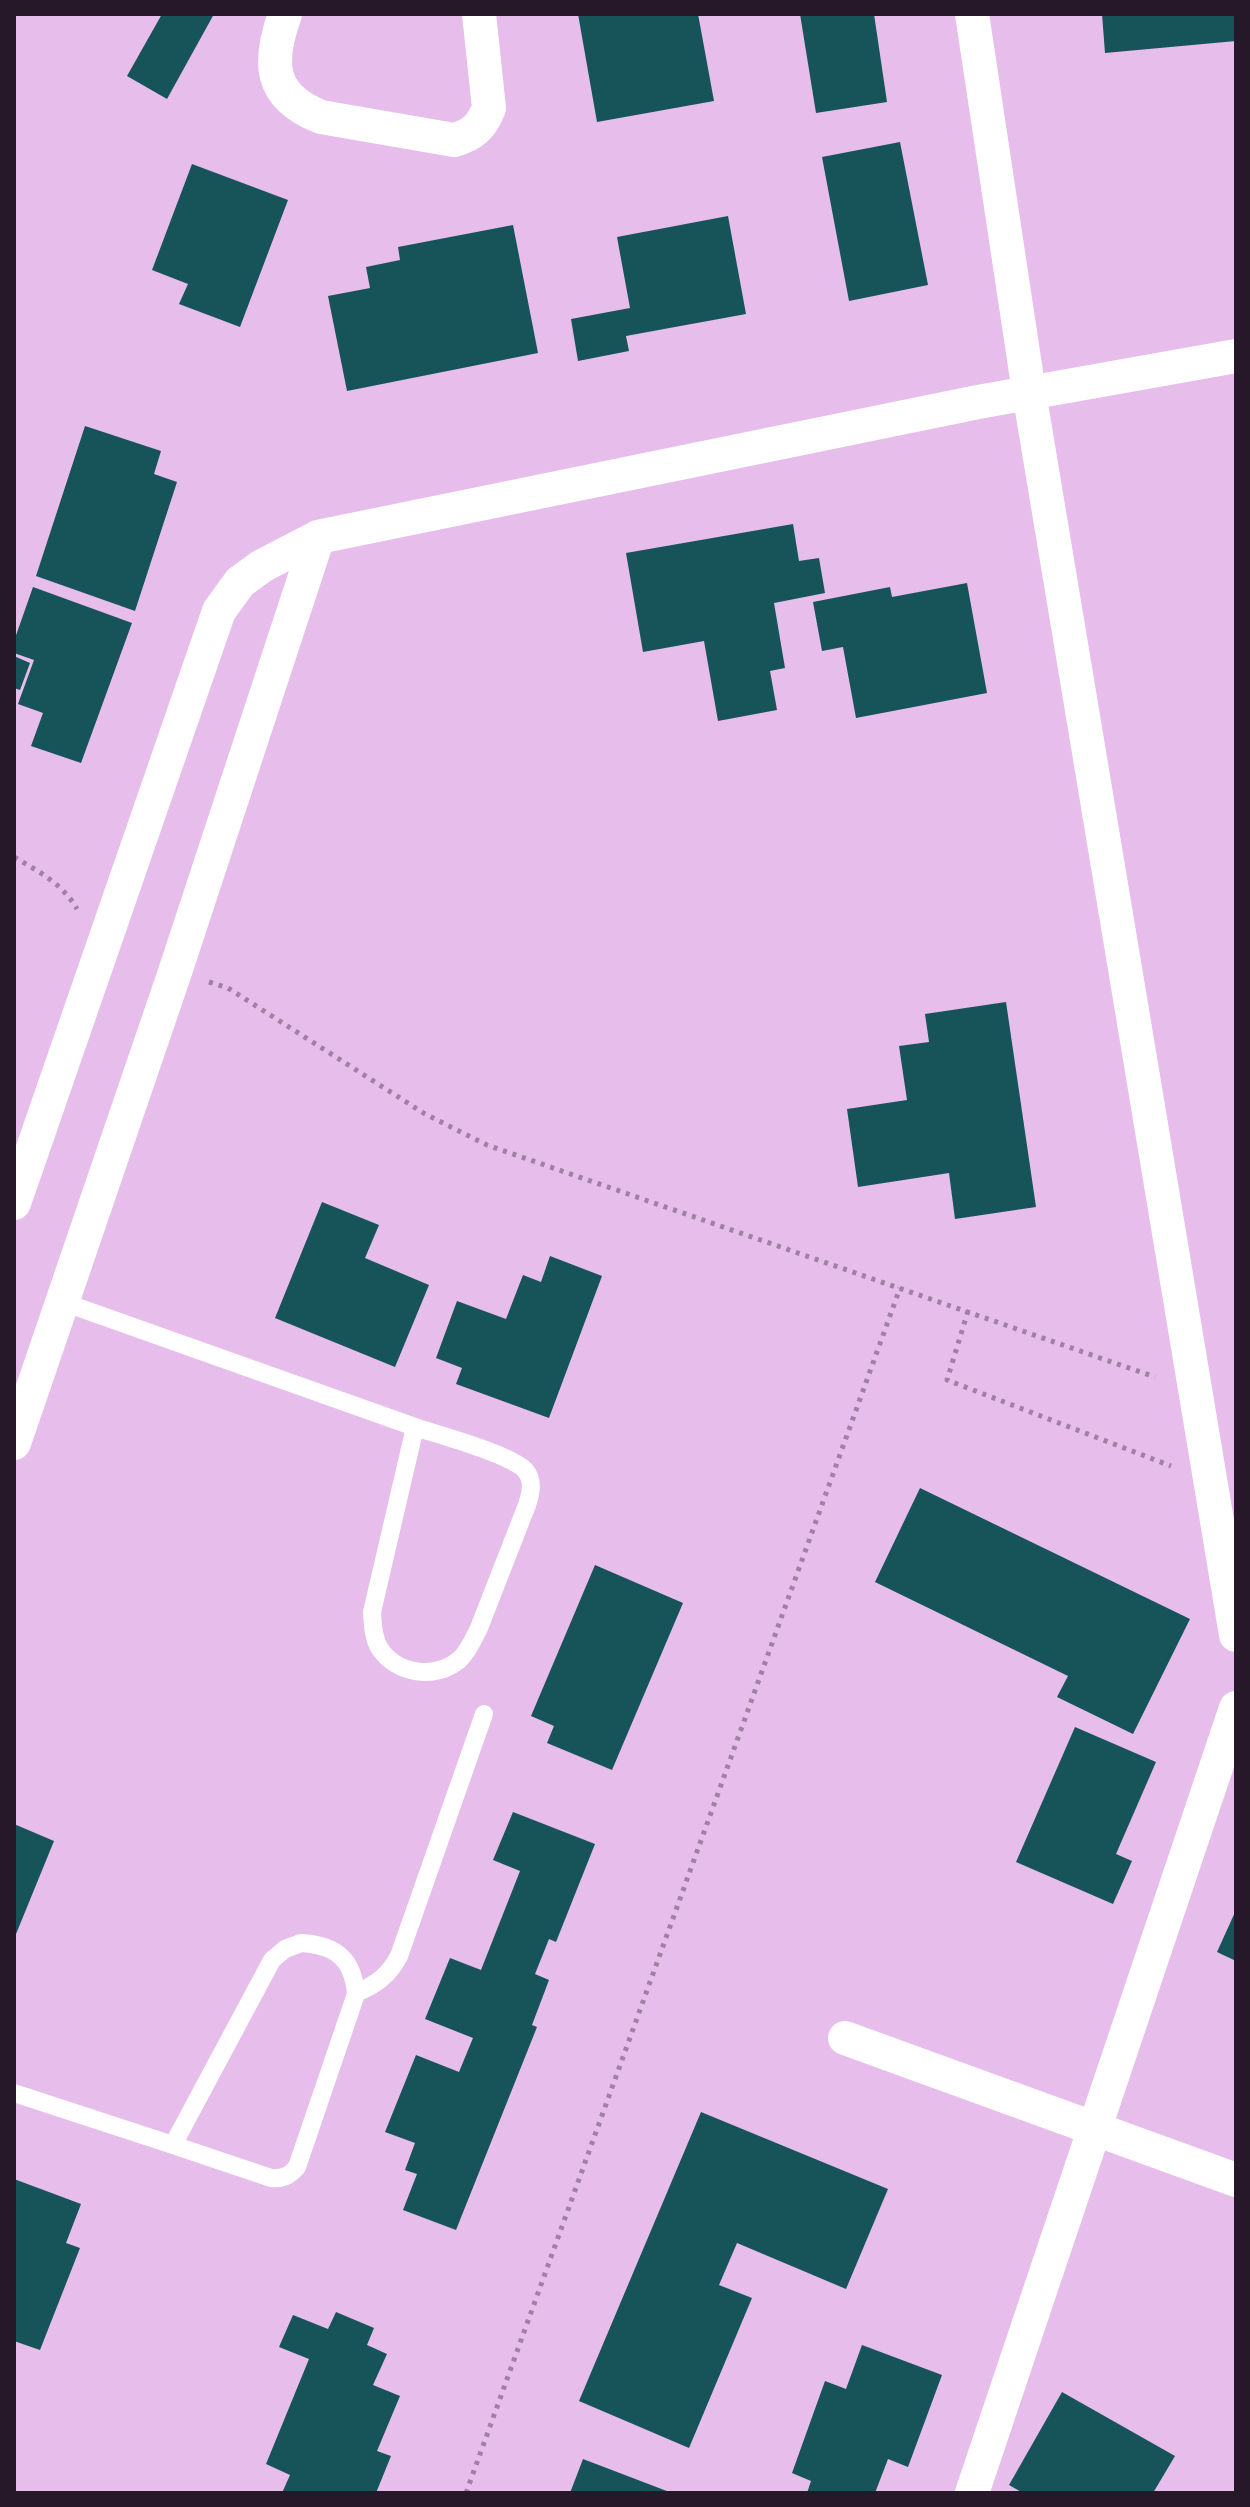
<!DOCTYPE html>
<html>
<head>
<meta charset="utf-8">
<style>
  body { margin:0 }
  #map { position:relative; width:1250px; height:2507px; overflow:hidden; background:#e6bdeb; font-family:Manrope,sans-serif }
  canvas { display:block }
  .frame { position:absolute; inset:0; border:16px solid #271829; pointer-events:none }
</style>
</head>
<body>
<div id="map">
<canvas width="1250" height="2507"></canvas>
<div class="frame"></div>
</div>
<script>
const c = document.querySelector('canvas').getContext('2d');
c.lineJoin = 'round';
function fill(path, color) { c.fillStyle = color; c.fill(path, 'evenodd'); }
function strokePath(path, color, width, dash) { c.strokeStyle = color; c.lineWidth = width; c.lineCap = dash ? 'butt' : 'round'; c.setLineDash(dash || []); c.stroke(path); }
fill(new Path2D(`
  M162 14H214L167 99 127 76Z
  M578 14H698L714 101 597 122Z
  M800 14H874L887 102 816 113Z
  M1102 14H1236V41L1105 53Z
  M900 142 928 285 849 301 822 157Z
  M192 164 288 200 240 327 179 304 188 284 152 270Z
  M728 216 746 314 626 336 629 351 578 361 571 319 630 308 617 237Z
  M513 225 538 353 347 391 328 296 370 288 366 267 400 260 398 247Z
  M85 426 161 451 154 474 177 482 135 611 36 576Z
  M793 524 799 561 819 558 825 593 774 603 785 668 770 671 777 710 718 721 704 641 643 652 626 553Z
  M967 583 987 693 856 718 843 647 822 651 813 602 890 587 892 597Z
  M33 587 132 623 81 763 31 746 43 713 18 704 34 660 14 653V641Z
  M14 656 30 663 20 690 14 688Z
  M1006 1002 1036 1207 955 1219 949 1173 858 1187 847 1109 907 1100 899 1046 929 1042 925 1014Z
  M322 1202 379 1225 365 1258 429 1285 395 1367 275 1318Z
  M550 1256 602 1276 549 1418 456 1384 462 1368 436 1358 457 1301 506 1319 523 1275 541 1282Z
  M920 1488 1190 1619 1133 1734 1057 1697 1068 1676 875 1582Z
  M595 1565 683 1603 612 1770 547 1743 554 1726 531 1716Z
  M1075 1727 1156 1762 1116 1854 1132 1861 1113 1904 1016 1862Z
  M513 1812 595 1844 556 1942 549 1939 535 1974 549 1980 532 2025 537 2027 456 2230 403 2210 417 2174 405 2170 415 2143 385 2132 416 2055 459 2072 473 2038 425 2019 450 1958 481 1970 520 1871 493 1860Z
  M14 1824 54 1841 14 1939Z
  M1236 1910V1961L1217 1952Z
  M701 2112 888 2189 846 2289 737 2243 719 2285 752 2298 689 2448 579 2401Z
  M14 2179 81 2204 66 2243 80 2248 40 2350 14 2341Z
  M336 2312 374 2328 367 2345 387 2354 373 2385 400 2396 377 2451 391 2456 376 2493H282L290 2475 266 2464 309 2359 279 2347 293 2315 328 2329Z
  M862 2345 942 2375 908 2467 888 2459 875 2493H807L811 2481 792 2473 825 2381 846 2389Z
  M1062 2392 1175 2456 1153 2493H1023L1009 2485Z
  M583 2459 672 2493H570Z`), '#165459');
strokePath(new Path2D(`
  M14 857C39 872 62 883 77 909
  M209 982 228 988 425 1114 487 1145 1155 1377
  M968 1311 947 1380 1171 1466
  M466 2493 900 1288`), '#a080a3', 5, [4, 6]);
strokePath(new Path2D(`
  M63 1302 415 1427
  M415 1427C439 1435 510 1454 525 1470 534 1480 531 1493 527 1505L479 1628C474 1638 468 1652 459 1660 435 1680 397 1674 380 1649 373 1638 373 1625 372 1612Z
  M301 1943C336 1945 353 1959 356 1994L297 2167C289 2176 283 2179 271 2178L173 2145 272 1960 285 1949Z
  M356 1993C376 1985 389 1975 399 1956L484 1714
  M14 2093 173 2145`), '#fff', 18);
strokePath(new Path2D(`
  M285 14C268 62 268 96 321 117L454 140C473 135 482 126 489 108L479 14
  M972 14 1029 392 1236 1635
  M14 1203 219 611 240 582 262 566 318 537 978 402 1236 356
  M14 1443 175 972 318 537
  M845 2038 1236 2180
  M972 2493 1236 1708`), '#fff', 34);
</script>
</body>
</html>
